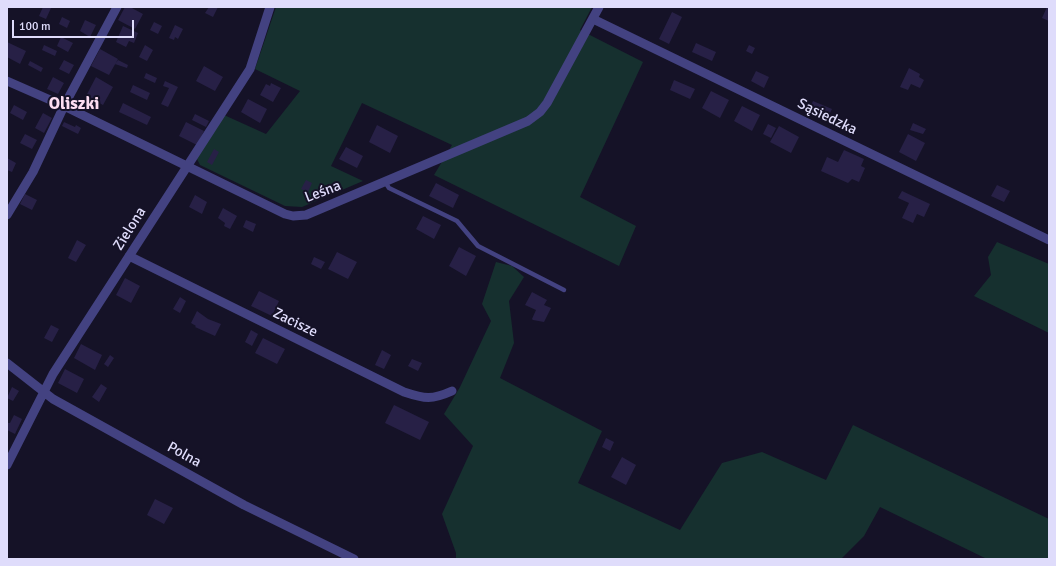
<!DOCTYPE html>
<html>
<head>
<meta charset="utf-8">
<style>
  body { margin:0 }
  #map { position:relative; width:1056px; height:566px; overflow:hidden; background:#151227; font-family:Signika,sans-serif }
  canvas { display:block }
  .frame { position:absolute; inset:0; border:8px solid #dfdcfb; pointer-events:none }
  .scale { position:absolute; left:12px; top:20px; width:122px; height:18px; box-sizing:border-box; border:2px solid #dfdcfb; border-top:0; padding-left:5px; font-size:12px; line-height:14px; white-space:nowrap; color:#dfdcfb; -webkit-text-stroke:3px #151227; paint-order:stroke }
</style>
</head>
<body>
<div id="map">
<canvas width="1056" height="566"></canvas>
<div class="frame"></div>
<div class="scale">100 m</div>
</div>
<script>
const c = document.querySelector('canvas').getContext('2d');
c.lineJoin = 'round';
function fill(path, color) { c.fillStyle = color; c.fill(path, 'evenodd'); }
function strokePath(path, color, width, dash) { c.strokeStyle = color; c.lineWidth = width; c.lineCap = dash ? 'butt' : 'round'; c.setLineDash(dash || []); c.stroke(path); }
function write(font, color, halo, rows, align = 'center') {
  c.font = font + ' Signika,sans-serif'; c.lineWidth = 4; c.setLineDash([]); c.textBaseline = 'middle'; c.strokeStyle = halo; c.fillStyle = color; for (const [text, x, y, turn = 0] of rows) {
    c.save(); c.translate(x, y); c.rotate((+turn || 0) * Math.PI / 180); c.textAlign = isNaN(turn) ? turn : align; if (halo) c.strokeText(text, 0, 0); c.fillText(text, 0, 0); c.restore();
  }
}
fill(new Path2D(`
  M276 7H592L580 30 643 62 580 197 636 226 619 266 434 175 452 145 362 103 331 166 363 181 302 207 285 206 200 165 196 157 224 115 266 134 300 91 255 69Z
  M997 242 1049 264V333L974 296 991 275 988 257Z
  M496 262 512 266 524 277 509 301 514 343 500 378 602 431 578 483 680 530 722 463 762 452 826 480 853 425 1049 519V559H987L880 507 864 536 841 559H456V553L442 514 473 446 444 414 460 387 491 321 482 304Z`), '#16302f');
fill(new Path2D(`
  M43 7 51 8 46 19 39 16Z
  M125 7H130L143 14 135 29 118 20Z
  M209 7H218L213 17 205 13Z
  M1047 7H1049V21L1042 18Z
  M672 12 682 17 669 44 659 39Z
  M62 17 70 21 67 28 59 24Z
  M85 20 96 25 90 37 80 31Z
  M154 22 162 26 158 34 150 30Z
  M175 25 183 29 178 39 175 37 174 40 169 38Z
  M123 26 138 33 134 43 129 41 126 47 116 42Z
  M61 37 73 43 68 52 57 46Z
  M7 42 26 51 20 64 7 57Z
  M696 43 716 52 712 61 692 52Z
  M44 45 57 51 55 56 42 50Z
  M145 45 153 50 147 61 139 57Z
  M749 45 755 48 752 54 746 51Z
  M100 49 118 59 109 75 91 66Z
  M64 60 74 65 69 74 59 69Z
  M118 60 128 65 127 68 115 64Z
  M30 61 43 68 41 72 28 65Z
  M204 66 223 77 215 91 196 81Z
  M909 68 920 74 919 77 924 80 920 88 911 84 908 90 900 87Z
  M756 71 769 77 764 88 751 81Z
  M146 73 157 78 155 83 144 78Z
  M53 77 64 83 58 94 47 89Z
  M96 77 113 87 103 105 86 96Z
  M674 80 695 89 690 99 670 90Z
  M165 81 178 87 168 107 161 104 169 88 163 86Z
  M271 83 281 88 273 102 260 95 266 84 270 86Z
  M133 85 150 93 147 100 130 92Z
  M711 91 729 100 720 118 702 108Z
  M248 99 267 109 260 123 241 112Z
  M813 101 832 109 826 121 808 112Z
  M123 103 151 117 147 125 119 112Z
  M14 105 27 112 23 120 10 113Z
  M742 106 760 115 752 131 734 121Z
  M43 113 52 118 44 133 35 128Z
  M195 114 209 121 206 127 192 120Z
  M64 122 75 127 76 125 81 128 78 134 62 126Z
  M186 122 204 131 197 145 179 136Z
  M913 123 926 129 923 134 910 130Z
  M768 124 776 128 771 138 763 134Z
  M377 125 398 136 390 153 369 142Z
  M779 126 799 137 791 153 770 142Z
  M25 134 37 140 32 149 20 143Z
  M908 134 925 143 916 161 899 152Z
  M346 147 363 156 357 168 339 159Z
  M214 149 219 152 212 165 207 162Z
  M844 150 864 159 861 166 865 168 859 182 852 179 848 183 821 171 827 157 838 162Z
  M7 158 16 163 12 172 7 170Z
  M306 180 312 183 308 192 301 189Z
  M436 183 459 195 453 208 429 196Z
  M997 185 1010 191 1004 202 991 196Z
  M902 191 930 204 924 217 917 214 913 223 902 218 909 203 898 198Z
  M25 194 37 200 32 210 20 204Z
  M195 195 207 202 202 214 189 207Z
  M223 208 237 216 230 229 224 226 225 223 218 218Z
  M423 216 441 225 434 239 416 229Z
  M246 220 256 224 253 232 243 227Z
  M118 236 125 239 120 248 114 245Z
  M77 240 86 245 76 262 68 258Z
  M459 247 476 256 466 276 449 266Z
  M337 252 357 262 348 279 328 269Z
  M314 257 325 262 321 269 311 264Z
  M125 278 140 286 131 303 116 295Z
  M259 291 279 301 272 316 251 306Z
  M532 292 547 300 544 305 551 308 544 322 533 320 532 319 536 310 525 305Z
  M180 297 186 301 180 313 173 309Z
  M197 311 208 319 221 324 215 336 195 327 196 326 191 323Z
  M51 325 59 329 52 342 44 338Z
  M251 330 258 334 252 346 245 342Z
  M263 338 285 349 277 364 255 353Z
  M81 344 102 355 95 370 74 358Z
  M382 350 391 355 384 369 375 365Z
  M110 355 114 358 108 367 104 364Z
  M412 359 422 363 418 371 408 366Z
  M65 369 84 379 77 393 58 383Z
  M101 384 107 388 99 402 92 397Z
  M12 387 19 391 13 401 7 398Z
  M394 405 429 422 420 440 385 423Z
  M14 415 22 419 15 434 7 430V423H10Z
  M606 438 614 442 610 451 602 447Z
  M622 457 636 465 626 485 611 477Z
  M155 499 173 508 164 524 147 515Z`), '#272046');
strokePath(new Path2D(`
  M385 182 389 188 457 221 478 246 564 290`), '#434281', 4.5);
strokePath(new Path2D(`
  M593 19 1049 240
  M7 81 64 106 285 214 293 216 306 215 528 121 540 112 547 103 599 7
  M7 215 33 172 64 106 117 7
  M129 256 404 392C425 399 432 400 452 391
  M7 363 53 399 244 505 354 559
  M7 465 53 374 250 69 270 7`), '#434281', 9);
write('15px', '#dfdcfb', '#151227', [
  ["Sąsiedzka",827,117,26],
  ["Leśna",323,192,-21],
  ["Zielona",130,229,-58],
  ["Zacisze",295,323,26],
  ["Polna",184,455,29]
]);
write('bold 17px', '#fcddf1', '#151227', [
  ["Oliszki",74,105]
]);
</script>
</body>
</html>
